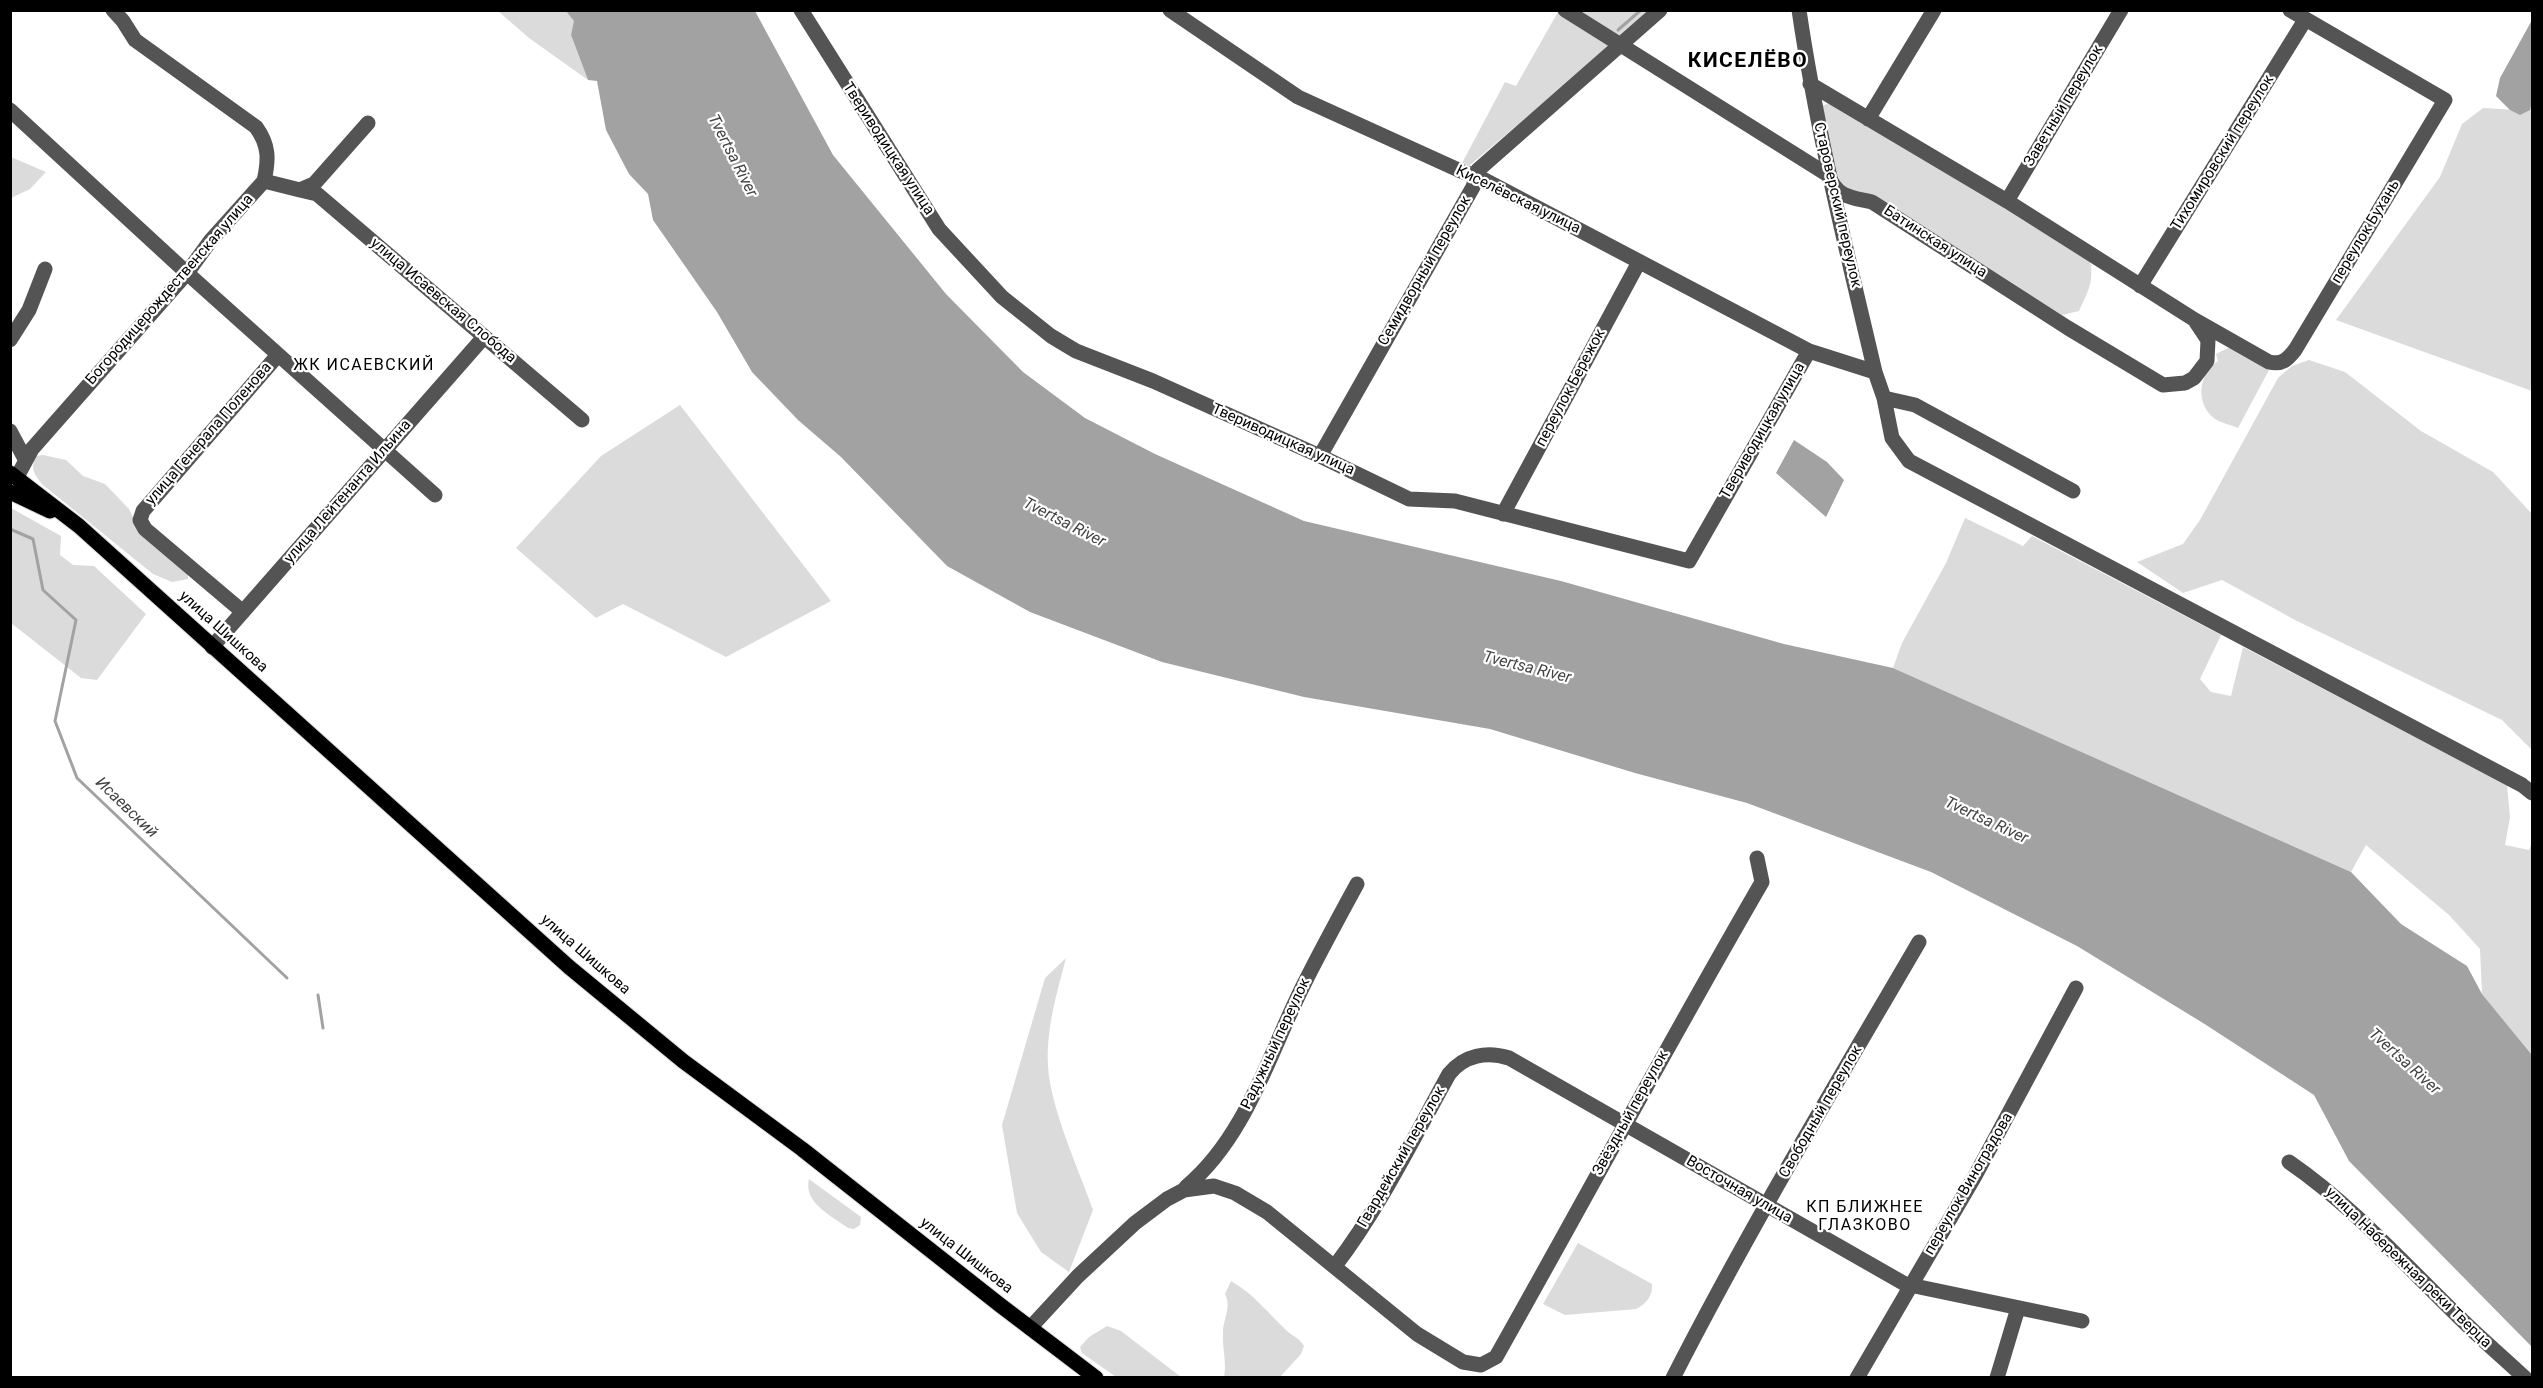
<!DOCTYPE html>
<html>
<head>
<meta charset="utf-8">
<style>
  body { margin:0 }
  #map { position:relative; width:2543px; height:1388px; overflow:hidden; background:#fff; font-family:Roboto,sans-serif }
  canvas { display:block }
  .frame { position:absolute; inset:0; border:12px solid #000; pointer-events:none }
</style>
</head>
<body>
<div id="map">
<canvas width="2543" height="1388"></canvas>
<div class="frame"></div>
</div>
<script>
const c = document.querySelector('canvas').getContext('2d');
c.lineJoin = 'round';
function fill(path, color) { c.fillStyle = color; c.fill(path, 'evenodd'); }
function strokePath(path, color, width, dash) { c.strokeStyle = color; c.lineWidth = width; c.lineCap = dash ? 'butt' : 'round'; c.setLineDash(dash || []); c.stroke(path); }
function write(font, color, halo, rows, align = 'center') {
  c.font = font + ' Roboto,sans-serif'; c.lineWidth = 4.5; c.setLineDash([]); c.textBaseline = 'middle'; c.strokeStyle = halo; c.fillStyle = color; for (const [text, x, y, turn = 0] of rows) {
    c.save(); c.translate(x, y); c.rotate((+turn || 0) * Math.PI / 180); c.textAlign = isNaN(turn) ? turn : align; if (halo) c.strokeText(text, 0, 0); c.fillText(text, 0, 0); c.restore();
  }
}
fill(new Path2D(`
  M498 11H566L575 21 571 35 588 80 529 38Z
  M1571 11H1653L1621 37Z
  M1558 12 1611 46 1470 165 1465 167 1461 165 1505 82 1516 86Z
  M1830 103 2089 257C2095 279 2089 290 2079 311L2062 315 1873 200 1834 182 1821 106Z
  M2532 104V391L2336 320 2440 177 2462 124 2483 108 2516 110Z
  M11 157 46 172 30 189 11 198Z
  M2230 347 2269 370 2238 428C2232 425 2221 423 2215 419 2195 404 2198 374 2218 361L2216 354Z
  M2309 360 2345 372 2421 431 2493 472 2532 514V750L2502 720 2297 621 2222 580 2183 593 2137 562 2183 544 2200 520 2278 378 2292 366Z
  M680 405 831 601 726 657 623 604 596 618 516 548 601 456Z
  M43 455 66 460 83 476 105 484 129 509 135 521 187 567 188 579 172 582 153 574 43 485C34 474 30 469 36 456Z
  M11 508 61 536 60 555 73 565 94 566 146 614 97 680 81 678 11 623Z
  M1965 518 2023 546 2032 536 2221 635 2200 679 2211 692 2231 696 2243 647 2507 785 2510 817 2505 845 2529 850 2532 842V1055L2482 994 2480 949 2449 915 2366 845 2351 872 1893 668 1902 643 1946 563Z
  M1066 958C1057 993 1046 1028 1048 1066 1050 1107 1079 1170 1093 1210L1069 1272 1041 1252 1017 1213 1002 1125 1045 978Z
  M809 1179 861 1217 860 1225 854 1229 848 1228C832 1216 803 1203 809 1179Z
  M1578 1243 1652 1284C1653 1296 1646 1304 1636 1309L1565 1315 1543 1304Z
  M1231 1281C1254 1294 1268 1313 1287 1331 1294 1337 1299 1338 1304 1346L1301 1354 1280 1377H1224C1227 1362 1222 1348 1223 1333 1223 1318 1232 1308 1225 1294Z
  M1107 1326 1121 1331 1181 1377H1116L1082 1353 1080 1347 1089 1337Z`), '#dbdbdb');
fill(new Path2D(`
  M566 11H755L833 155 946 294 1023 372 1085 418 1155 454 1304 521 1561 581 1784 644 1893 668 2351 872 2401 924 2467 966 2482 994 2532 1055V1347L2349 1161 2314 1095 2203 1023 2077 946 1931 872 1747 803 1635 773 1490 729 1304 697 1162 662 1030 612 947 566 841 457 798 420 752 372 717 312 653 220 648 194 629 174 606 130 597 81 588 80 571 35 574 21Z
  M2532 20V101L2530 110 2520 115 2510 110 2496 96 2500 78Z
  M1794 440 1827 462 1844 480 1826 517 1776 473Z`), '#a2a2a2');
strokePath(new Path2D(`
  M1618 30 1641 10
  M10 529 33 539 43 590 76 620 55 721 77 778 287 978
  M318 995 323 1028`), '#a2a2a2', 3);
const major = new Path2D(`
  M10 473 79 526 569 967 683 1061 802 1149 1000 1305 1096 1378
  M10 492 50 511`);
strokePath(major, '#dbdbdb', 17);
strokePath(new Path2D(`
  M113 10 123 21 135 40 256 127C269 145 269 159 264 181
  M801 10 939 229 1002 297 1051 336 1076 351 1153 381 1320 456 1409 499 1455 501 1689 561 1809 351
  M1170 10 1298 97 1463 172 1475 175 1809 351 1875 372
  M1565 10 1828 175C1838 198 1850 197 1872 202L2068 328 2163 385 2185 383 2194 378 2207 361 2208 340 2196 322
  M1799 10C1817 133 1847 252 1875 372L1884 398 1892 438 1909 461 2522 785 2532 793
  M1810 84 2007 201 2195 320 2269 362C2282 365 2287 360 2295 350L2445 100 2290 10
  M10 110 187 273 435 495
  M1868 119 1934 10
  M300 190 317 194 582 420
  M2007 201 2121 10
  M2140 286 2305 20
  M10 340 29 310 45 269
  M1884 398 1915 405 2073 491
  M10 431 25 459
  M1320 456 1473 187 1478 170 1660 10
  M17 477 32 449 187 273 211 240 264 181 300 190 314 184 368 123
  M1503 514 1639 262
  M243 612 145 529 140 520 143 511 278 355
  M212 647 484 337
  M2289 1162C2353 1206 2405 1265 2461 1319 2481 1339 2504 1358 2525 1378
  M1186 1187C1247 1136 1269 1053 1304 984 1321 950 1339 917 1357 884
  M1335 1266C1380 1207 1413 1139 1449 1074 1464 1055 1487 1051 1509 1058L1905 1284 2082 1321
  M1030 1328 1078 1276 1135 1223 1167 1199 1184 1190 1214 1186 1235 1193 1267 1212 1417 1334 1463 1362 1481 1365 1496 1357C1585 1199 1671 1039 1762 882L1757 858
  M1673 1378C1749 1229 1835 1086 1919 942
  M1857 1378 1975 1176 2076 988
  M1997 1378 2018 1308`), '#545454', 15);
strokePath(major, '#000', 15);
write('15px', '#000', '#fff', [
  ["Заветный переулок",2064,106,-59],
  ["Твериводицкая улица",888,149,57],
  ["Тихомировский переулок",2223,153,-58],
  ["Киселёвская улица",1518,200,26],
  ["Староверский переулок",1837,205,77],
  ["переулок Бухань",2366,232,-59],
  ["Батинская улица",1935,242,33],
  ["Семидворный переулок",1425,271,-60],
  ["Богородицерождественская улица",170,290,-49],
  ["улица Исаевская Слобода",443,301,40],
  ["переулок Бережок",1571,388,-62],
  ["Твериводицкая улица",1763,431,-60],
  ["улица Генерала Поленова",209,434,-49],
  ["Твериводицкая улица",1283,440,24],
  ["улица Лейтенанта Ильина",348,492,-49],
  ["улица Шишкова",223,632,42],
  ["улица Шишкова",585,955,41],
  ["Радужный переулок",1276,1044,-65],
  ["Свободный переулок",1821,1112,-60],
  ["Звёздный переулок",1631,1113,-61],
  ["Гвардейский переулок",1402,1157,-60],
  ["переулок Виноградова",1969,1184,-60],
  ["Восточная улица",1739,1190,30],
  ["улица Шишкова",966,1256,38],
  ["улица Набережная реки Тверца",2408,1268,44]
]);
write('italic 16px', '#434343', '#fff', [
  ["Tvertsa River",732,156,63],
  ["Tvertsa River",1064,523,27],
  ["Tvertsa River",1527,668,14],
  ["Исаевский",126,808,44],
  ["Tvertsa River",1986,821,25],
  ["Tvertsa River",2404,1062,42]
]);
c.letterSpacing = '1.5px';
write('16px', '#000', '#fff', [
  ["ЖК ИСАЕВСКИЙ",364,366],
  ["КП БЛИЖНЕЕ",1865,1208],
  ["ГЛАЗКОВО",1865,1226]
]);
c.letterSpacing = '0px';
c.letterSpacing = '1.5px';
write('bold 21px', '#000', '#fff', [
  ["КИСЕЛЁВО",1748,62]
]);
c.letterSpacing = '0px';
</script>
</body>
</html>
